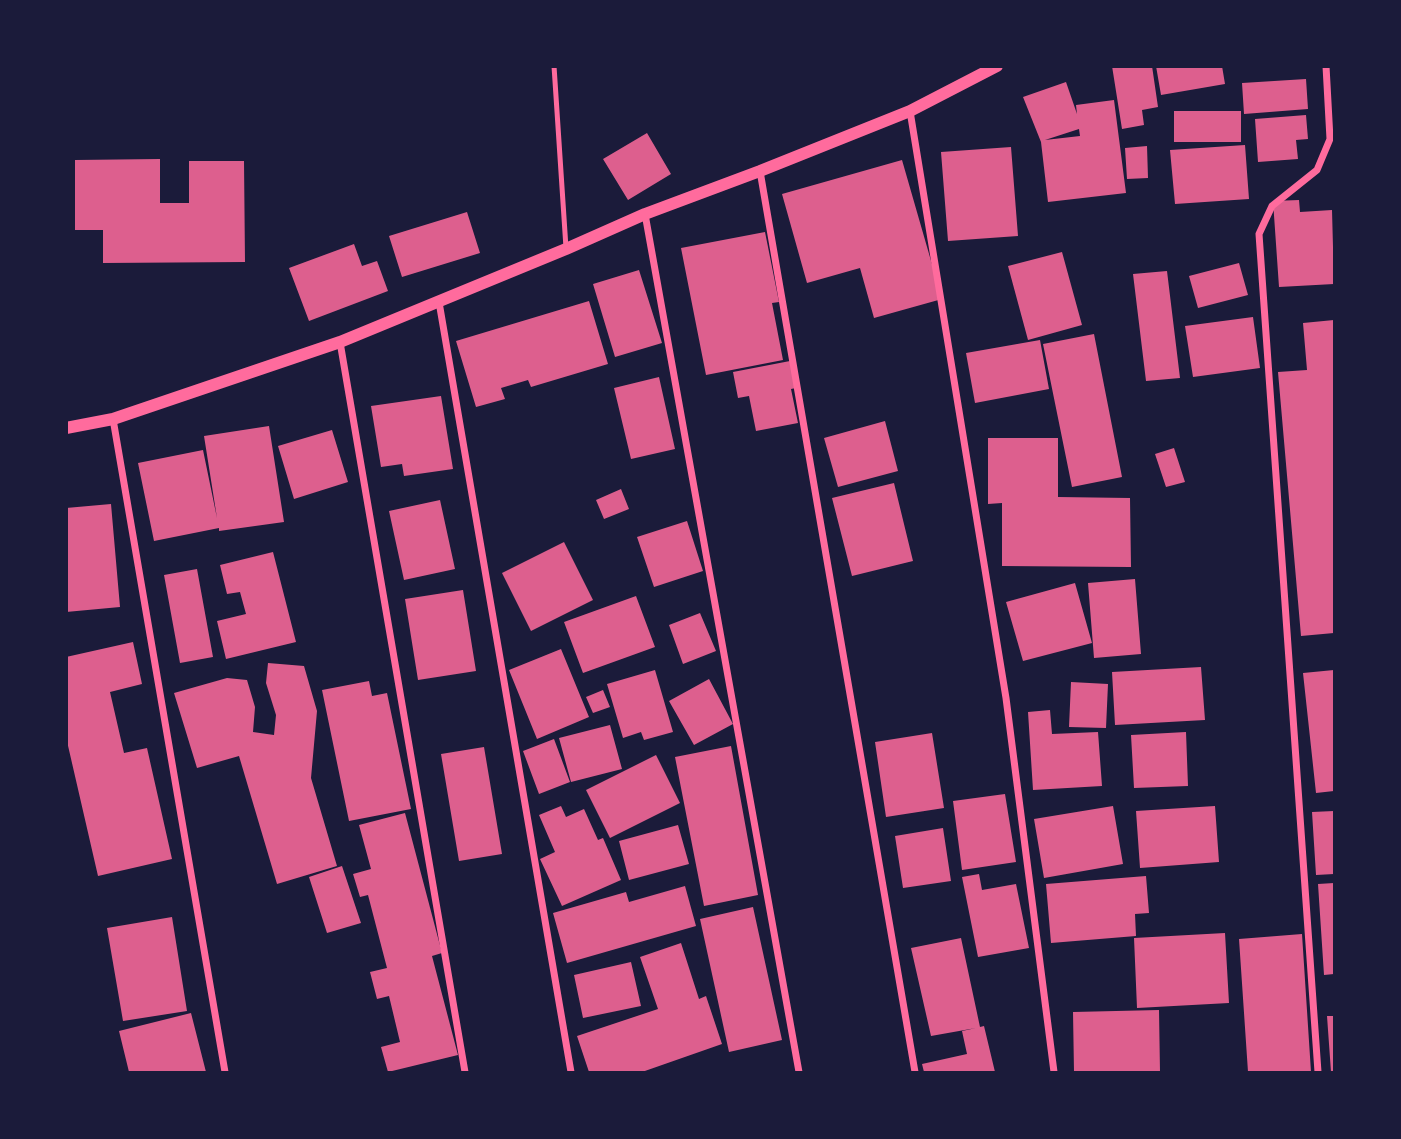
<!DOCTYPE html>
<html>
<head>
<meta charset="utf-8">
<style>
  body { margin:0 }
  #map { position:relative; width:1401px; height:1139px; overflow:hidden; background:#1b1b3a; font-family:Montserrat,sans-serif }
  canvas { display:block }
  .frame { position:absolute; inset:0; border:68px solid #1b1b3a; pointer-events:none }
</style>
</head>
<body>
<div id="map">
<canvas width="1401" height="1139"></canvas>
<div class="frame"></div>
</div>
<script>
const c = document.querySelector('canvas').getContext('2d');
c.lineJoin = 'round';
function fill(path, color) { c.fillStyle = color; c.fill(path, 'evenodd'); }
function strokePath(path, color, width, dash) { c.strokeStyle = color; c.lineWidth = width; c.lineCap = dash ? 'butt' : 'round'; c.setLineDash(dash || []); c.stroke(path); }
fill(new Path2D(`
  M1112 66H1152L1158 107 1142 110 1144 125 1122 129Z
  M1156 66H1222L1225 84 1161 95Z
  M1306 79 1308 109 1244 114 1242 83Z
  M1066 82 1077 114 1076 105 1114 100 1126 193 1048 202 1041 142 1023 97ZM1079 129 1080 136 1045 140Z
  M1174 111H1241V142H1174Z
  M1306 115 1308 139 1296 140 1298 159 1258 162 1255 119Z
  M647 133 671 174 628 200 603 159Z
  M1245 145 1249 199 1175 204 1170 150Z
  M1147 146 1148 178 1127 179 1125 148Z
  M1011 147 1018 236 948 241 941 152Z
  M160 159V203H189V161H244L245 262 103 263V230H75V160Z
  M902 160 942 299 874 318 860 268 807 283 782 194Z
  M1299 200 1300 212 1332 210 1334 284 1279 287 1273 201Z
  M467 212 480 253 402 277 389 236Z
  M765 232 779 302 772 303 783 360 706 375 681 248Z
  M354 244 362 266 377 261 388 291 309 321 289 268Z
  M1062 252 1082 325 1028 340 1008 266Z
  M1239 263 1248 295 1198 308 1189 276Z
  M639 270 662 343 615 357 593 284Z
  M1167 271 1180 378 1146 381 1133 274Z
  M589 301 608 364 531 387 528 380 501 388 505 399 476 407 456 341Z
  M1253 317 1260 368 1193 377 1185 326Z
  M1334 320V633L1301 636 1278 372 1307 370 1303 323Z
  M1094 334 1122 477 1072 487 1043 344Z
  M1040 340 1049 389 975 403 966 353Z
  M790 361 796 388 791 389 798 423 756 431 749 396 738 398 733 372Z
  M659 377 675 449 631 459 614 388Z
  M441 396 453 469 404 476 402 464 381 467 371 406Z
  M885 421 898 471 838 487 824 438Z
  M269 426 284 522 219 531V528L154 541 138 463 203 450 217 518 204 436Z
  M332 430 348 482 294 499 278 446Z
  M988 438H1058V497L1130 498 1131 567 1002 566V503L988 504Z
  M1174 448 1185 482 1166 487 1155 454Z
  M894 483 913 561 852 576 832 498Z
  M621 489 629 509 604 519 596 500Z
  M440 500 455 569 404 580 389 511Z
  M111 504 120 607 66 612V508Z
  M687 521 703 571 654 587 637 537Z
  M564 542 593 600 531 631 502 573Z
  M273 552 296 642 226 659 217 621 246 614 240 592 227 594 220 565Z
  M197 569 213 657 180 663 164 575Z
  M1135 579 1141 654 1094 658 1088 583Z
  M1075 583 1092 643 1023 661 1006 602Z
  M463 590 476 671 418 680 405 599Z
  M636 596 655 647 583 673 564 622Z
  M700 613 716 651 683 664 669 625Z
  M133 642 142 684 110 692 124 753 147 748 172 859 98 876 66 737V657Z
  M561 649 589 717 537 739 509 670Z
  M268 663 304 666 317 711 311 778 337 866 277 884 239 756 197 768 174 693 227 678 247 680 255 707 253 732 274 735 276 715 266 683Z
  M1201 667 1205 720 1115 725 1112 672Z
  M655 670 673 732 644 740 641 732 623 738 607 684Z
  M1334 670V791L1316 793 1303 673Z
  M709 679 733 724 694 745 669 701Z
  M369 681 372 696 387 693 411 809 349 821 322 690Z
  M1071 682 1108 684 1106 728 1069 727Z
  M603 690 610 707 593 713 586 697Z
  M1050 710 1052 734 1098 732 1102 786 1033 790 1028 712Z
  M610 725 622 769 571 782 559 738Z
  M1186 732 1188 786 1134 788 1131 735Z
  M932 733 944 808 886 817 875 742Z
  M554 739 570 782 539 794 523 751Z
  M731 746 758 895 704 906 675 757Z
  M484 747 502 854 459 861 441 754Z
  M656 755 680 803 610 838 586 790Z
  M1005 794 1016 862 962 870 953 801Z
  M561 806 566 817 584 809 598 840 603 838 621 880 562 906 540 859 555 852 539 815Z
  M1113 806 1123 864 1044 878 1034 819Z
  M1215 806 1219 862 1140 868 1136 811Z
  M1334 811V874L1316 875 1312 812Z
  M405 813 442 953 432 956 458 1055 388 1072 381 1047 400 1042 389 996 377 999 370 972 387 968 368 895 360 897 353 874 371 869 359 825Z
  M678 825 689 864 629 880 619 841Z
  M943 828 951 881 903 888 895 836Z
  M342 866 361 923 327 933 309 877Z
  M979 874 982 890 1016 884 1029 948 978 957 962 877Z
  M1146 876 1149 913 1135 914 1136 936 1051 943 1046 884Z
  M1334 883V974L1324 975 1318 884Z
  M685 886 696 926 567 963 553 913 626 892 629 902Z
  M753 907 782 1040 729 1052 700 919Z
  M172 917 187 1011 123 1021 107 928Z
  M1225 933 1229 1003 1137 1008 1134 938Z
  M1302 934 1311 1072H1248L1239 939Z
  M961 938 980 1027 984 1026 995 1072H924L922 1064 967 1054 962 1031 976 1028 931 1036 911 948Z
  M681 943 699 999 706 996 722 1044 642 1072H589L577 1036 658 1009 640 957Z
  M631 962 641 1006 583 1018 574 975Z
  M1159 1010 1160 1072H1074L1073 1012Z
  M191 1013 206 1072H129L119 1031Z
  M1327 1016H1334V1072H1331Z`), '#dd5f8e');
strokePath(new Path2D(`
  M554 66 566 248`), '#ff6b9d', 5);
strokePath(new Path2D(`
  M910 111 1006 698 1054 1072
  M760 171 915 1072
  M645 214 799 1072
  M439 302 571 1072
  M340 342 465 1072
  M113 419 225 1072
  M1318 1072 1259 234 1272 206 1317 170 1330 139 1326 66`), '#ff6b9d', 7);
strokePath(new Path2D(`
  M66 428 113 419 340 342 566 249 645 214 760 171 910 111 997 66`), '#ff6b9d', 12);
</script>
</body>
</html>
